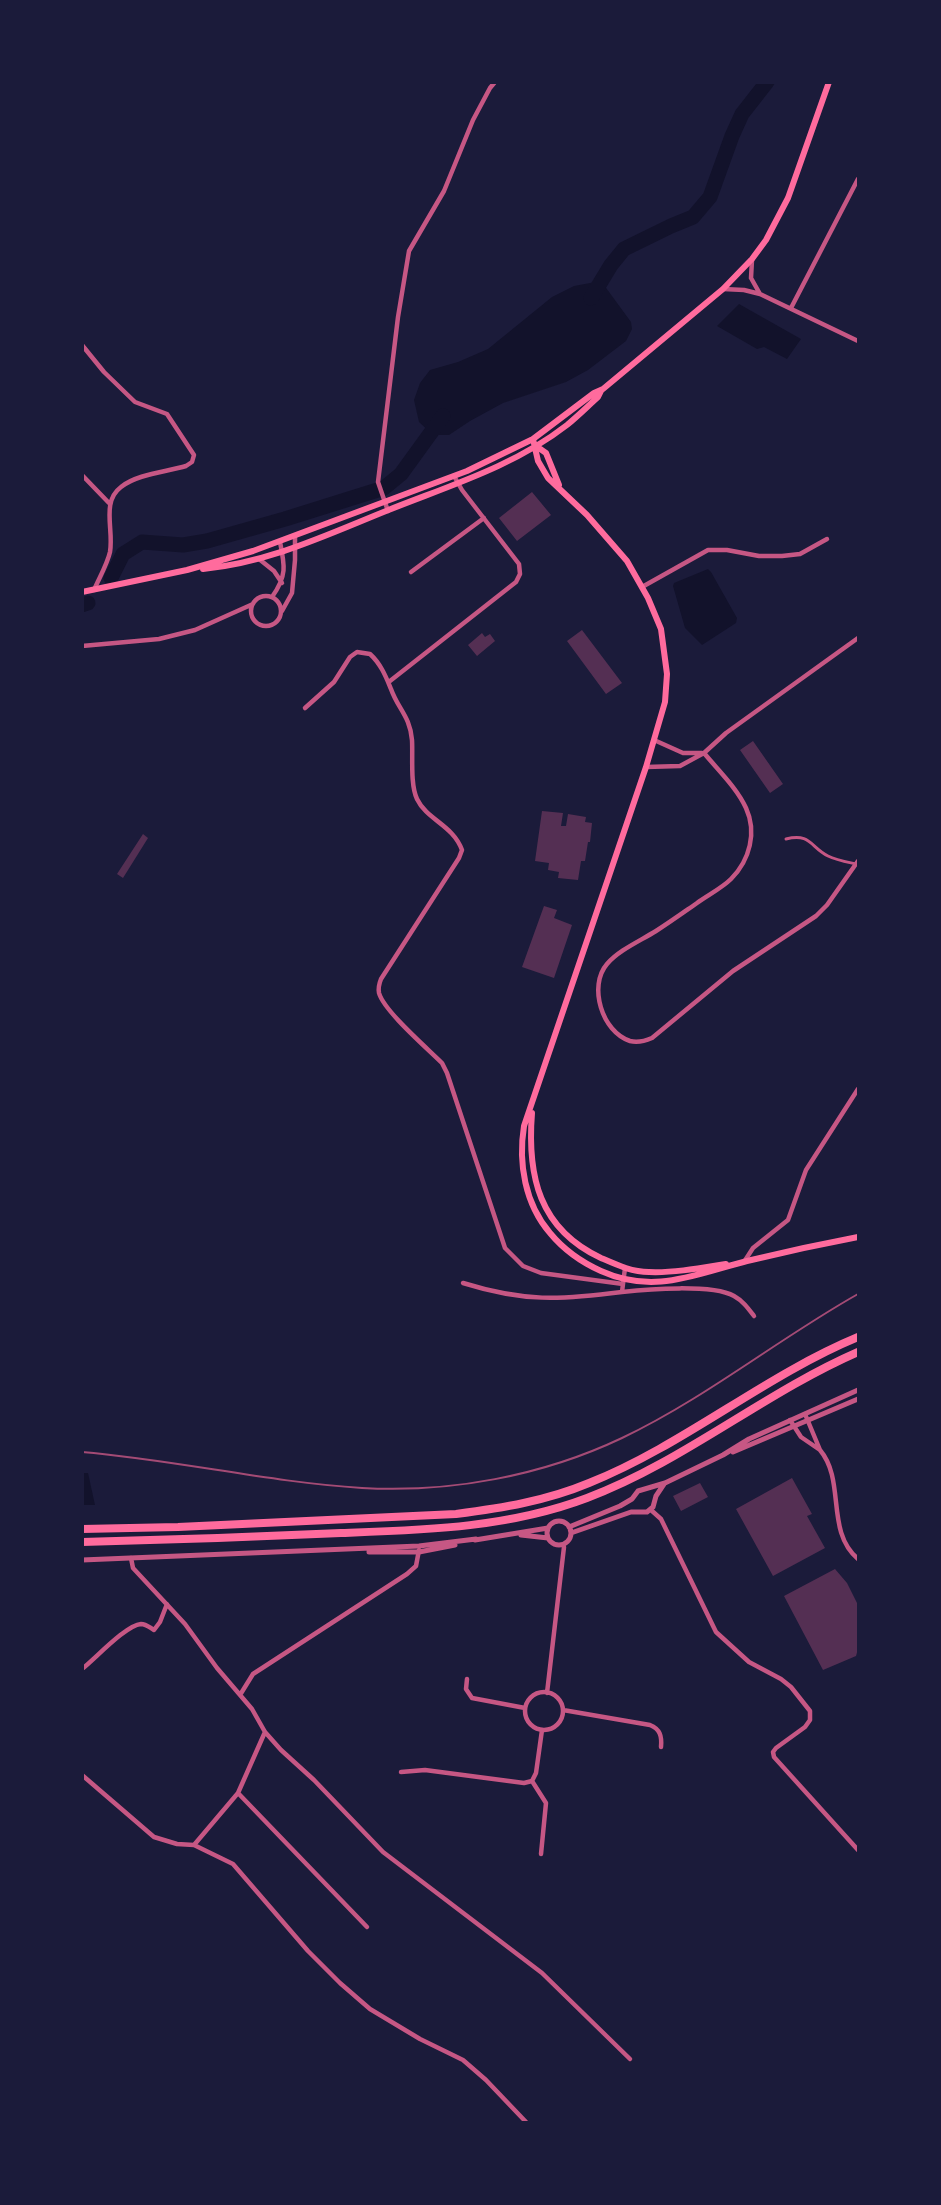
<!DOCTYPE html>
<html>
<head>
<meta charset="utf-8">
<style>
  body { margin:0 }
  #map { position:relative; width:941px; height:2205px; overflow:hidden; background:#1b1b3a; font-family:Merriweather,serif }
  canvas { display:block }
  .frame { position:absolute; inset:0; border:84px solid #1b1b3a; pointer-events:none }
</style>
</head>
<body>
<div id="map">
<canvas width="941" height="2205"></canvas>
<div class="frame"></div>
</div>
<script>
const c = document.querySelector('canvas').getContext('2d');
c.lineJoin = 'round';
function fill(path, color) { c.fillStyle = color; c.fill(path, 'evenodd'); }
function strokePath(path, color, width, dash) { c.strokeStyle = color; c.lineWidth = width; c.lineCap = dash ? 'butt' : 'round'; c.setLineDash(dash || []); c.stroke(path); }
fill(new Path2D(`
  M601 281 631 322 632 329 626 341 588 370 566 382 503 403 470 421 449 435H433L419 422 414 400 420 383 430 370 458 362 488 349 552 297 574 286Z
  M739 304 801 339 787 359 764 347 757 349 717 326Z
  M708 569 711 572 737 618 736 623 702 645 685 628 673 586 674 583Z
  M83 1473H88L95 1505H83Z`), '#12122b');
strokePath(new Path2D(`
  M591 298 611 265 624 249 671 226 693 217 710 197 732 136 742 114 767 82
  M111 578 123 554 142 542 183 545 207 541 285 519 384 488 401 474 443 416
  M82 605 88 603`), '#12122b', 15);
fill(new Path2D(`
  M532 492 551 515 517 541 499 518Z
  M582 630 622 683 606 694 567 641Z
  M482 633 485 637 490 634 495 641 477 656 468 645Z
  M753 741 783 784 770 793 740 750Z
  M542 811 563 813 561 826H566L568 814 586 817 585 822 592 823 590 842H588L585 861H581L578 880 558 878 559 872 548 870 549 863 535 861Z
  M143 834 148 838 123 878 117 874Z
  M544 906 557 910 554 918 572 925 554 978 522 967Z
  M792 1478 812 1514 807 1516 825 1548 773 1576 736 1509Z
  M700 1483 708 1497 681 1511 673 1496Z
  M835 1569 847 1583 858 1605V1649L856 1656 823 1670 784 1596Z`), '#542f53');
strokePath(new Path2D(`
  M786 839C811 833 810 847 828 856 836 860 847 862 856 864`), '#c65784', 3);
strokePath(new Path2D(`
  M752 260 751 278 760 294
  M723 289 744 290 760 294 858 341
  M791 308 858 179
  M82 345 104 372 135 402 167 414 194 455 192 462 186 466C166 472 137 474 121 487 101 502 114 530 110 552 107 565 99 578 94 590
  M82 475 109 503
  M388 511 378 482 398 317 409 251 444 191 473 120 490 88 495 82
  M259 559 274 571 282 583
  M411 572 484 518
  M642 587 708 550H727L759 556H782L800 554 827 539
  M251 611a15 15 0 1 1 30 0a15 15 0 1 1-30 0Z
  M272 597C287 576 285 566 280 542
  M282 611 292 593 295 560V536
  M82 646 159 639 195 630 253 604
  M390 681 516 582 520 574 519 564 462 490 454 476
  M305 708 334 682 350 657 357 652 370 654C381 664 386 677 391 689 398 709 410 716 412 740 413 756 410 784 417 799 427 820 453 825 462 850L459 858 381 979C379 984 378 988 379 993 384 1011 427 1048 442 1063L447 1073 505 1248 523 1266 541 1273 623 1284 625 1268
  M654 740 683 753H702
  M704 753C718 770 737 788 746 808 757 832 750 860 731 879 722 888 708 895 697 903 684 912 670 922 656 931 640 941 619 950 607 964 588 986 602 1032 630 1041 638 1043 645 1041 652 1038L733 971 816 916 827 905 858 861
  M646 767 680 766 704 753 726 733 858 638
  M744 1262 753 1248 788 1220 806 1170 858 1089
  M463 1283C524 1302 560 1300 622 1292L623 1284
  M622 1292C648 1289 712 1284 734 1296 743 1301 748 1308 754 1316
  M790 1420 801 1437 820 1450 805 1414
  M820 1450C846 1481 825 1531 858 1559
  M651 1510 661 1519 716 1632 749 1662 781 1679 791 1687 810 1711V1720L805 1727 776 1748 773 1752 774 1757 858 1850
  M131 1558 133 1568 185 1624 217 1668 252 1709 265 1732 281 1750 314 1780 383 1852 542 1973 630 2059
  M82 1669C95 1659 126 1625 141 1624 146 1624 149 1627 154 1630L160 1622 167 1604
  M467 1679 466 1689 472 1698 525 1708
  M525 1711a19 19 0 1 1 38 0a19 19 0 1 1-38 0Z
  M547 1693 564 1547
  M240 1695 253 1674 407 1574 416 1566 419 1550
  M563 1710 650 1725C660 1729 662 1736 661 1747
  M401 1772 425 1770 524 1783 532 1781 536 1773 542 1730
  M82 1775 154 1837 177 1844 194 1845 233 1864 308 1951 340 1983 370 2009 420 2039 463 2060 486 2080 526 2122
  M532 1781 546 1803 541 1854
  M238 1793 367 1927
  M194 1845 238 1793 265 1732`), '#c65784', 4.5);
strokePath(new Path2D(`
  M733 1452 858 1399
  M547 1533a12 12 0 1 1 24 0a12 12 0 1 1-24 0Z
  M569 1527 620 1506 632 1499 638 1491 665 1483 723 1455 749 1439 858 1390
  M571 1533 631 1512H647L653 1507 656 1496 664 1484
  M521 1535 548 1538
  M475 1540 548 1528
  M369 1552H419L455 1545
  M82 1560 419 1546 476 1539`), '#c65784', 5);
strokePath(new Path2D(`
  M533 439 538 461 548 478 587 515 627 561 648 598 661 629 667 674 665 702 646 767 524 1126C518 1163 525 1204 550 1233 564 1250 581 1262 601 1271 654 1295 695 1274 747 1261 784 1252 821 1244 858 1237
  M536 446 546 453 559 485
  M203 569C270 562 324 536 386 511 448 486 513 467 567 425 578 416 588 406 598 397L601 391
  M82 592 187 570 253 551 467 471 533 439 594 393 603 389 723 289 752 259 766 240 788 198 829 82
  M532 1113C527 1176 539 1229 601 1258 617 1265 632 1272 649 1272 674 1273 701 1268 726 1264`), '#ff6b9d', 6);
strokePath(new Path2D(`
  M82 1529 178 1527 456 1514C502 1508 546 1501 589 1483 684 1445 764 1376 858 1337
  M82 1542C169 1540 255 1537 341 1533 424 1530 508 1528 587 1498 683 1462 764 1393 858 1352`), '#ff6b9d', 8);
strokePath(new Path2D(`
  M82 1452C176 1460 268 1482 362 1488 450 1493 542 1476 622 1438 706 1398 778 1339 858 1294`), '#a44b75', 2);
</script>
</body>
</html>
